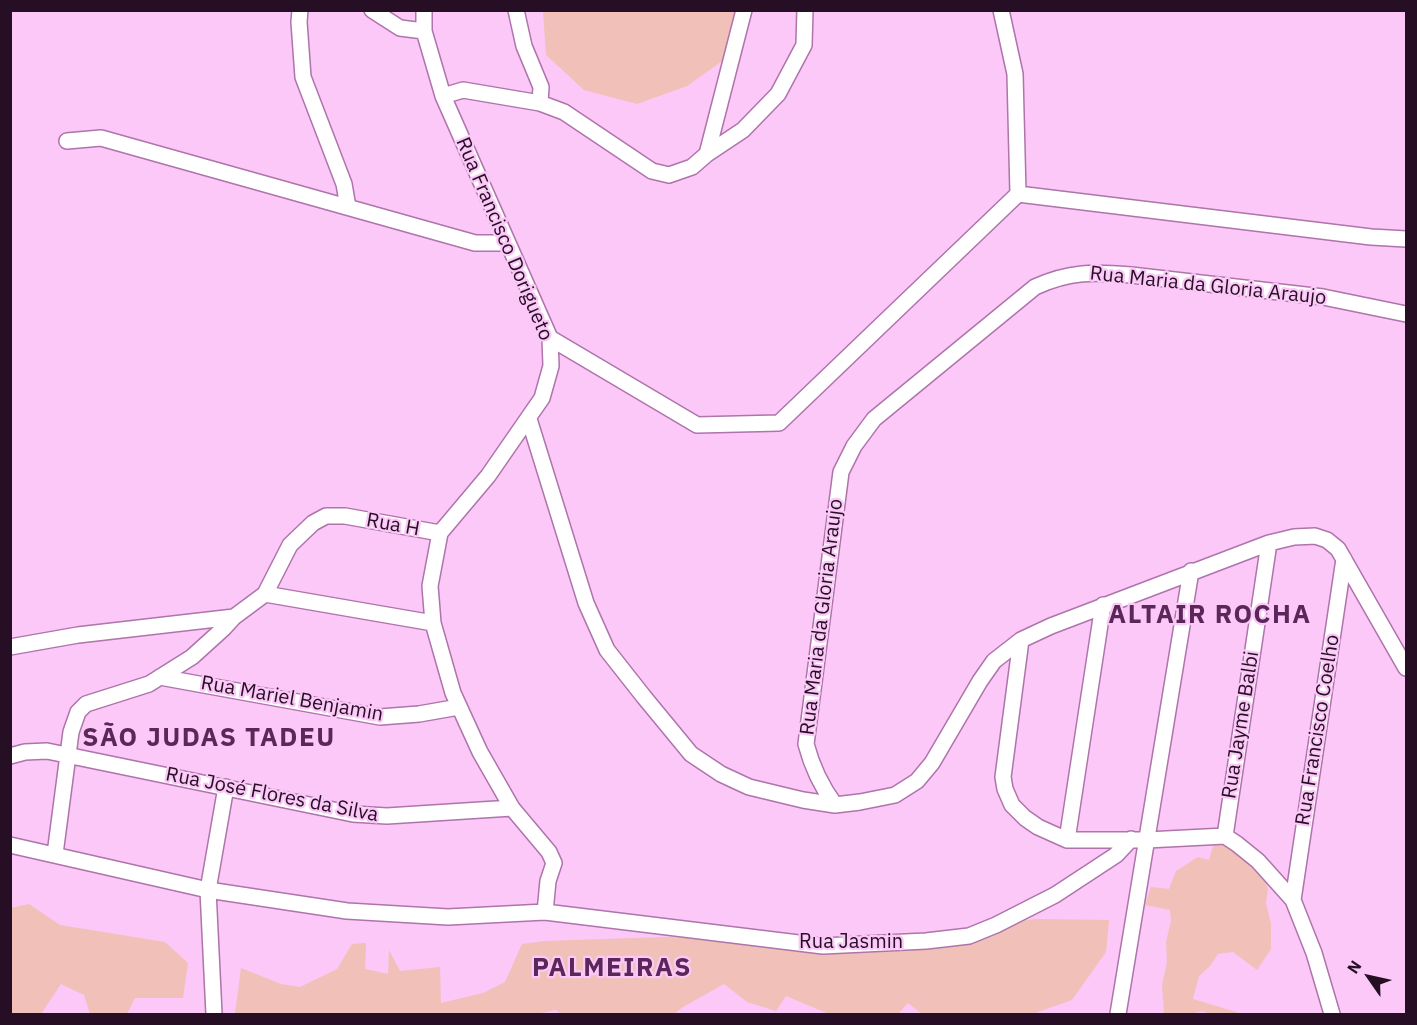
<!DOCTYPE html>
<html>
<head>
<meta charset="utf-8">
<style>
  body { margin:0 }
  #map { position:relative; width:1417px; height:1025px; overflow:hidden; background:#fbc8f7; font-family:"IBM Plex Sans",sans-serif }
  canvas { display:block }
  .frame { position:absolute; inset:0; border:12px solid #260f25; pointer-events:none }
  .north { position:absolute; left:1339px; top:947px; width:60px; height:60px; -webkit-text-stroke:4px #fbc8f7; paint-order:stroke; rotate:304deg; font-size:16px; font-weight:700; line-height:24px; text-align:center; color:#260f25 }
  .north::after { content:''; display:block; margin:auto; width:21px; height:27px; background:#260f25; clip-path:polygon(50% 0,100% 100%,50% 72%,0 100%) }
</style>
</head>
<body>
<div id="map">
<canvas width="1417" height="1025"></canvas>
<div class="frame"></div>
<div class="north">N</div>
</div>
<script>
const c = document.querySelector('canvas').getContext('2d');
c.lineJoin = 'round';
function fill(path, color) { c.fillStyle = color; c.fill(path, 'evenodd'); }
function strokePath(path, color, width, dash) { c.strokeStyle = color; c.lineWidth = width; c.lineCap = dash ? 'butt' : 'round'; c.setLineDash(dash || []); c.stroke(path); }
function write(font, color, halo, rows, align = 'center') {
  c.font = font + ' "IBM Plex Sans",sans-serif'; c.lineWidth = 4.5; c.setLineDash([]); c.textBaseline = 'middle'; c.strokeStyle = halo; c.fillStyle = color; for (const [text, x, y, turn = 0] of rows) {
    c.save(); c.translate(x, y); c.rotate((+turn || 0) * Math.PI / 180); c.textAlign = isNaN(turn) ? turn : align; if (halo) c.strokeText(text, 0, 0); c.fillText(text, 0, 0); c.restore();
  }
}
fill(new Path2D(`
  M543 11H747L732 54 687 86 637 104 584 90 546 55Z
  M1216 836 1258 861 1268 889 1266 903 1271 924V949L1257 970 1233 952 1218 954 1210 966 1199 976 1193 999 1243 1014H1211L1202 1011 1191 1014H1164L1162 985 1167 962 1166 942 1171 921 1170 910 1145 905 1151 887 1169 889 1176 871 1198 857 1209 860Z
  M29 904 60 925 165 942 188 963 183 998H135L127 1014H90L84 995 61 984 41 1014H11V908Z
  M1035 919 1109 920 1106 952 1072 1000 1032 1014H922L908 1003 898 1014H829L786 996 776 1011 747 1002 724 984 683 1007 674 1014H561L556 1010 536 1014H235L241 968 281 984 300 987 337 969 352 944 366 943 365 969 388 974 389 950 400 971 440 967 441 1003 483 993 505 982 522 944 545 941 665 937 871 944Z`), '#f1c0b8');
const minor = new Path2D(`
  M300 10 299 22 303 77 344 184 348 207
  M372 10 400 28 424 31
  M424 10V31L443 96 550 338 551 366 542 398 488 476 440 533 430 586 433 623 453 693 480 752 512 808 549 852 554 863 548 881 545 912
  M516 10 524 46 541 87 540 103
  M443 96 463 90 540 103 564 112 652 171 669 175 692 167 707 154 743 130 778 94 804 45 805 10
  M67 141 101 138 475 243H508
  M707 154 744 10
  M1018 194 1371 237 1406 239
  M550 338 697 425 779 423 1018 194 1015 74 1001 10
  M529 419 586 603 607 650 644 697 691 754 721 774 749 787 803 800 835 805 860 802 895 795 917 781 932 763 980 681 994 661 1021 640 1051 626 1269 543 1294 537 1315 536 1327 540 1338 549 1406 668
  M265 594 433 623
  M1021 640 1003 777 1005 789 1012 805 1025 818 1038 827 1067 840H1147L1225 836 1237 844 1258 861 1293 900 1314 953 1332 1014
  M10 647 78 635 234 617
  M160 677 380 717 419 714 459 707
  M10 756 25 752 47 751 353 814 387 816 512 808
  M835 805C821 786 812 767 806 744L841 472 854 446 874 419 1035 287C1070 271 1094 272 1131 275L1323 297 1406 314
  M1225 836 1269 543
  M1067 840 1103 605
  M10 845 208 890 347 911 448 917 545 912 823 946 926 941 969 936 996 925 1055 895 1116 855 1131 839
  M55 854 71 732 78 712 86 704 149 684 192 657 224 628 234 617 265 594 290 545 313 523 326 516H345L440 533
  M1293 900 1344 559
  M214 1014 208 890 226 787
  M1118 1014 1191 571`);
strokePath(minor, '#ae74ab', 18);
strokePath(minor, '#fff', 15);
write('20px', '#260f25', '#fbc8f7', [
  ["Rua Francisco Dorigueto",504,239,67],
  ["Rua Maria da Gloria Araujo",1208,286,6],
  ["Rua H",393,525,10],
  ["Rua Maria da Gloria Araujo",822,617,-83],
  ["Rua Mariel Benjamin",292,699,10],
  ["Rua Jayme Balbi",1241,725,-81],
  ["Rua Francisco Coelho",1318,730,-81],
  ["Rua José Flores da Silva",272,795,11],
  ["Rua Jasmin",851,942]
]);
c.letterSpacing = '1.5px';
write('bold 26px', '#5b275a', '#fbc8f7', [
  ["ALTAIR ROCHA",1210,615],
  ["SÃO JUDAS TADEU",209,738],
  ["PALMEIRAS",612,968]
]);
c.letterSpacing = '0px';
</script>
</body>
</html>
